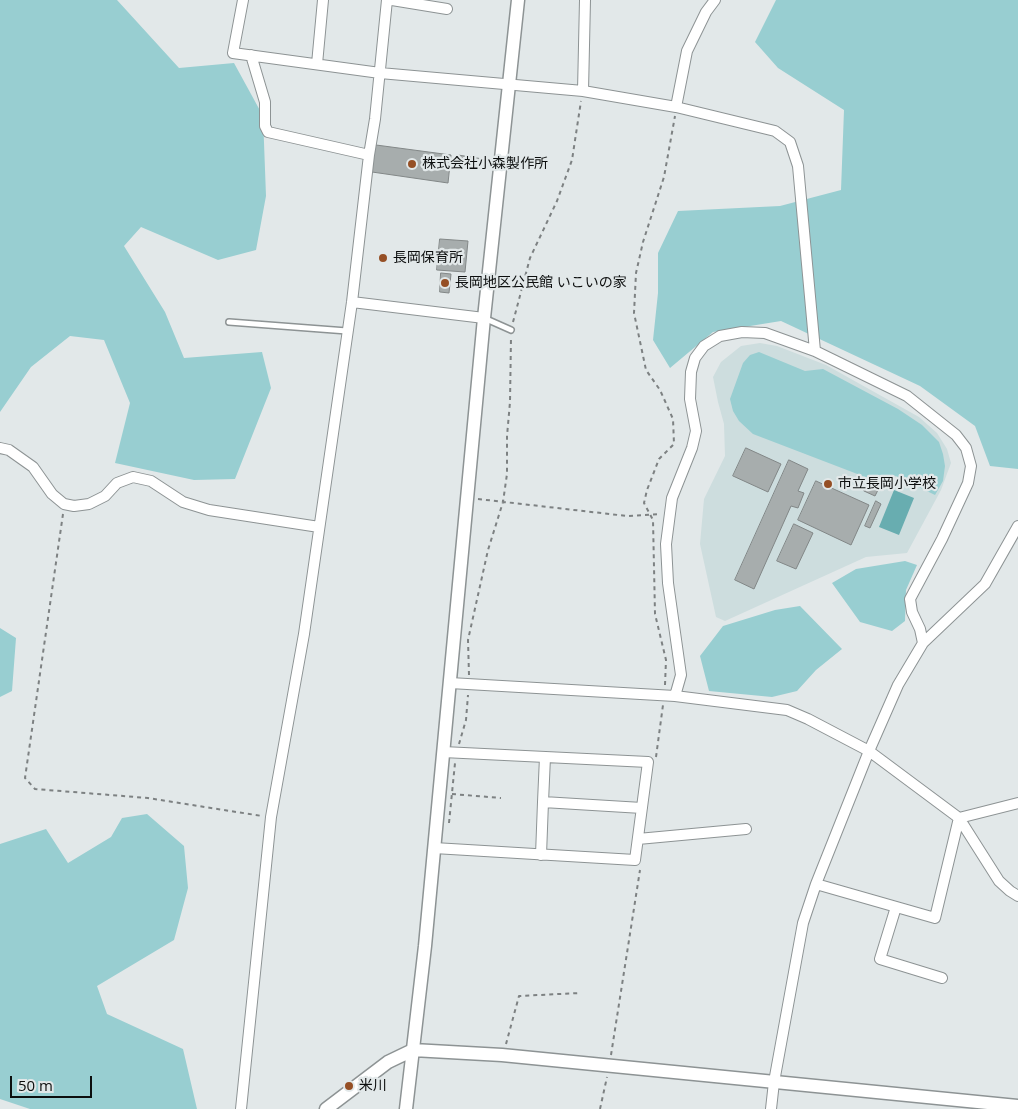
<!DOCTYPE html>
<html>
<head>
<meta charset="utf-8">
<style>
  body { margin:0 }
  #map { position:relative; width:1018px; height:1109px; overflow:hidden; background:#e2e8e9; font-family:"Open Sans",sans-serif }
  canvas { display:block }
  .scale { position:absolute; left:10px; top:1076px; width:82px; height:22px; box-sizing:border-box; border:2px solid #0c0e0e; border-top:0; padding-left:6px; font-size:15px; line-height:18px; white-space:nowrap; color:#0c0e0e; -webkit-text-stroke:4px #e2e8e9; paint-order:stroke }
</style>
</head>
<body>
<div id="map">
<canvas width="1018" height="1109"></canvas>
<div class="scale">50 m</div>
</div>
<script>
const c = document.querySelector('canvas').getContext('2d');
c.lineJoin = 'round';
function fill(path, color) { c.fillStyle = color; c.fill(path, 'evenodd'); }
function strokePath(path, color, width, dash) { c.strokeStyle = color; c.lineWidth = width; c.lineCap = dash ? 'butt' : 'round'; c.setLineDash(dash || []); c.stroke(path); }
function write(font, color, halo, rows, align = 'center') {
  c.font = font + ' "Open Sans","Noto Sans JP",sans-serif'; c.lineWidth = 4.5; c.setLineDash([]); c.textBaseline = 'middle'; c.strokeStyle = halo; c.fillStyle = color; for (const [text, x, y, turn = 0] of rows) {
    c.save(); c.translate(x, y); c.rotate((+turn || 0) * Math.PI / 180); c.textAlign = isNaN(turn) ? turn : align; if (halo) c.strokeText(text, 0, 0); c.fillText(text, 0, 0); c.restore();
  }
}
fill(new Path2D(`
  M760 343 777 346 826 365 919 417 937 433 947 449 951 463 941 490 907 553 866 557 725 621 716 617 700 544 704 499 725 456 724 424 718 402 713 377 721 362 741 346Z`), '#cdddde');
fill(new Path2D(`
  M0 0H117L179 68 234 63 263 116 266 196 256 250 218 260 141 227 124 246 165 312 184 358 262 352 271 388 235 479 194 480 115 463 130 403 104 340 70 336 31 367 0 412Z
  M776 0H1018V469L990 466 975 426 920 386 781 321 713 332 670 368 653 340 658 293V253L678 211 780 206 841 190 844 110 778 68 755 42Z
  M759 352 805 371 823 369 898 409 922 425 939 442 943 454 945 466 943 481 935 495 896 476 873 480 753 434 739 421 733 411 730 399 743 363 750 355Z
  M905 561 917 565 906 590 905 621 892 631 860 622 832 583 856 569Z
  M800 606 842 649 816 670 797 691 772 697 709 691 700 656 723 626 775 610Z
  M0 628 16 638 12 691 0 697Z
  M147 814 184 846 188 888 174 940 97 986 107 1014 183 1049 197 1109H30L0 1099V844L46 829 68 863 111 837 122 818Z`), '#98ced1');
fill(new Path2D(`
  M894 490 914 498 899 535 879 527Z`), '#68adb0');
const building = new Path2D(`
  M376 145 451 155 448 183 372 172Z
  M458 155 489 160 487 169 456 165Z
  M440 239 468 241 465 272 437 270Z
  M441 273 451 274 449 293 440 292Z
  M746 448 781 464 768 492 733 476Z
  M789 460 808 469 798 491 804 493 798 508 791 506 754 589 735 580Z
  M816 481 869 505 851 545 798 520Z
  M868 484 879 488 875 496 864 491Z
  M876 501 881 504 870 528 865 526Z
  M794 524 813 533 796 569 777 561Z`);
fill(building, '#a7adad');
strokePath(building, '#828787', 1);
const service = new Path2D(`
  M484 318 511 330
  M229 322 347 331`);
const minor = new Path2D(`
  M243 0 233 53 380 73 583 91 676 107 775 131 790 142 798 166 815 351
  M392 0 447 9
  M251 55 265 102V126L268 132 369 155
  M317 64 323 0
  M583 91 585 0
  M676 107 687 51 706 12 715 0
  M352 302 484 318
  M0 448 9 450 33 467 52 494 64 504 74 506 89 504 105 496 117 483 133 477 151 481 183 502 209 510 319 527
  M450 683 675 696 787 710 808 719 869 751 959 818 999 881 1010 891 1018 896
  M675 696 681 675 668 583 666 544 672 498 692 448 696 431 690 399 691 372 695 358 704 346 720 336 742 332 765 333 815 351 907 396 956 435 966 448 971 466 968 483 942 539 910 599 912 612 920 629 923 643
  M545 757 543 802 642 808
  M959 818 1018 803
  M638 839 746 829
  M434 848 635 860 648 762 443 752
  M541 855 543 802
  M816 884 935 918 959 818
  M896 907 880 959 942 978
  M241 1109 271 817 304 634 352 302 369 155 375 119 387 0
  M771 1109 774 1082 803 923 816 884 869 751 898 685 923 643 985 584 1018 526`);
const tertiary = new Path2D(`
  M326 1109 388 1062 413 1050 502 1055 1018 1106
  M406 1109 425 946 484 318 518 0`);
strokePath(service, '#8d9394', 8);
strokePath(minor, '#8d9394', 12);
strokePath(tertiary, '#8d9394', 15);
strokePath(new Path2D(`
  M513 322 530 258 557 201 572 160 581 101
  M478 499 627 516 660 514
  M63 514 25 778 35 789 148 798 262 816
  M469 675 468 640 488 550 503 502 507 474V436L510 402 511 337
  M665 685 666 660 655 614 653 520 644 503 647 490 659 459 674 444 673 419 660 390 646 370 634 313 636 273 643 242 664 177 675 116
  M459 744 466 720 468 695
  M656 757 663 705
  M452 794 501 798
  M449 823 455 763
  M506 1044 519 996 580 993
  M611 1055 640 870
  M600 1109 607 1077`), '#7d8182', 2, [4, 4]);
strokePath(service, '#fff', 5);
strokePath(minor, '#fff', 10);
strokePath(tertiary, '#fff', 12);
for (const [x, y, r, color] of [
  [412,164,5,"#954f25"],
  [383,258,5,"#954f25"],
  [445,283,5,"#954f25"],
  [828,484,5,"#954f25"],
  [349,1086,5,"#954f25"]
]) { const dot = new Path2D(); dot.arc(x, y, r, 0, 2 * Math.PI); c.fillStyle = color; c.fill(dot); strokePath(dot, '#e2e8e9', 2); }
write('14px', '#0c0e0e', '#e2e8e9', [
  ["株式会社小森製作所",422,164],
  ["長岡保育所",393,258],
  ["長岡地区公民館 いこいの家",455,283],
  ["市立長岡小学校",838,484],
  ["米川",359,1086]
], 'left');
</script>
</body>
</html>
